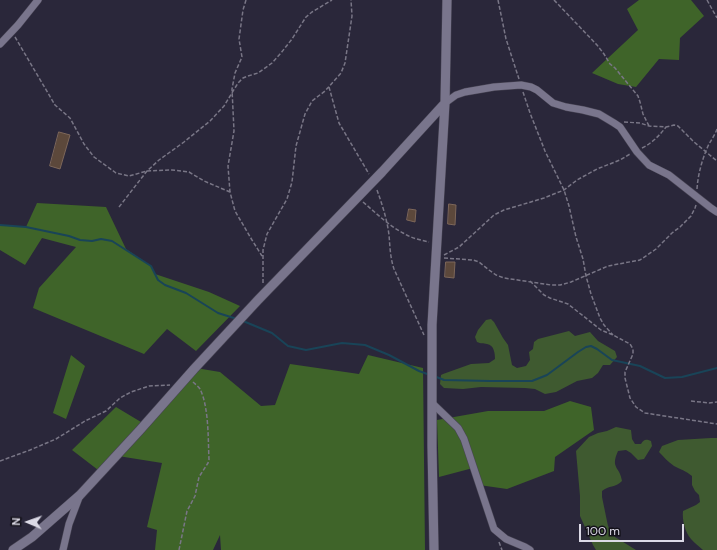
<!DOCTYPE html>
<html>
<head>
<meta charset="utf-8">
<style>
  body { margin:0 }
  #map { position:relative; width:717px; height:550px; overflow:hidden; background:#2a273a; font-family:"DM Sans",sans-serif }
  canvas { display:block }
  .north { position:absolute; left:8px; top:502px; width:40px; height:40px; -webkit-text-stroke:3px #13111a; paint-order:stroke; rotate:272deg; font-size:11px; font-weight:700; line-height:16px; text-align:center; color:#dcdae6 }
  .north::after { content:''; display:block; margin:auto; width:14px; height:18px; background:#dcdae6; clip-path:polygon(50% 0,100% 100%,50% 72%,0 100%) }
  .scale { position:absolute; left:579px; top:524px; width:105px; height:18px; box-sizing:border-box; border:2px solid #dcdae6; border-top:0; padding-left:5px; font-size:12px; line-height:14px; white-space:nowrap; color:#dcdae6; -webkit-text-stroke:3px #13111a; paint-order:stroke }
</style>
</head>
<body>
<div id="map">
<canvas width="717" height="550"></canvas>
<div class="north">N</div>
<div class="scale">100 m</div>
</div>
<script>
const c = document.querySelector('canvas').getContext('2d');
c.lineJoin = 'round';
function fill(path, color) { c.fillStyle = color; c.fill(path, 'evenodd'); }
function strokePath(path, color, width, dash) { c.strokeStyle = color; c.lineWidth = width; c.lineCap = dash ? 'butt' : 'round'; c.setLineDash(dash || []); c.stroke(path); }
fill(new Path2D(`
  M491 319 494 322 503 338 508 345 512 365 517 368 526 366 530 360 529 352 533 349 534 342 538 339 569 331 575 336 590 332 598 341 615 351 617 357 610 365H603L598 373 592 378 577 381 556 392 545 394 535 389 525 388 481 387 463 389 444 388 440 384 441 375 443 374 471 364 489 363 495 359C495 353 494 345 487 344 483 343 481 344 477 342L475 337 478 330 486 320Z
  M616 427 631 430 632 439 635 444H641C644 439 646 439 651 441L652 446 644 459 638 460 631 453 626 450 618 451C610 469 620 466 622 481 615 488 609 485 602 491V497L608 526 615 537 636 550H596L593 545 580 516V496L576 451 589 437 598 433 607 431Z
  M711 438H717V550H703C699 546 694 543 691 539 685 532 682 520 683 511L696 505 700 502 699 495 695 491 692 485V476C686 471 680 469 674 466 668 462 664 457 659 452L662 446 678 440Z`), '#3f5a30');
fill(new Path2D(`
  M639 0H691L704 16 680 38 679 60 659 59 636 87 618 84 592 73 638 30 627 9Z
  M37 203 106 207 126 249 151 266 155 274 209 292 240 306 196 351 167 329 144 354 33 308 39 288 76 247 42 238 25 265 0 250V225L26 227Z
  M71 355 85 366 66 419 53 413Z
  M368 355 423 368 425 550H221L220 535 213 550H155L157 530 147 527 162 463 118 456 102 473 72 450 116 407 146 425 196 368 220 372 261 406 275 405 290 364 359 374Z
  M570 401 591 407 594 430 555 457 554 471 507 489 479 485 473 468 439 477 437 420 488 411H544Z`), '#3f6429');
strokePath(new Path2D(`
  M0 225 26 227 69 236 80 240 92 241 101 239 112 241 151 266 158 280 165 285 186 293 218 313 237 319
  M243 321 272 333 288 346 306 350 342 343 365 345 389 355 419 371 430 375
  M434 376 444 380 490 381H532L547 375 578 352 586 347 591 346 597 349 612 360 640 366 665 378 682 377 717 368`), '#194458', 2);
const building = new Path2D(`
  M59 132 70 135 60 169 50 166Z
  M449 204 456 205 455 225 448 224Z
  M409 209 416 210 415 222 407 220Z
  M446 262H455L454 278 445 277Z`);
fill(building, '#5c483b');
strokePath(building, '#7d675a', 1);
const minor = new Path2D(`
  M0 44 18 25 38 0
  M445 103 456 95 465 92 494 87 521 85 531 87 537 90 553 103 566 107 583 110 599 114 614 123 620 127 637 152 649 165 669 175 711 208 717 212
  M432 403 458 428 464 439 494 529 506 539 525 547 530 550
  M63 550 69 524 80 495`);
const tertiary = new Path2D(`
  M13 550 32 537 80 495 140 430 194 369 258 300 382 172 445 103
  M434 550 432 446V325L445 103 447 0`);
strokePath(minor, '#474453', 8);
strokePath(tertiary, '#474453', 10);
strokePath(new Path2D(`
  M246 0 243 10 239 39 242 57 235 73 232 89 234 131 228 166 230 192 235 211 252 240 262 256
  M498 0 506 39 519 79
  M554 0 597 45 604 54 610 64 615 68 638 96 640 102 643 114 649 126
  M707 0 717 18
  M15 37 55 105 70 118 84 144 94 157 116 173 129 176 147 171 172 170 189 172 204 181 230 192
  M329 87 339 123 369 174
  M523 92 530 113 545 151 564 190 569 206 576 237 583 259 586 276 591 294 600 318 604 325 613 335
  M624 122 640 123 649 126 666 127 674 125 678 126 694 142 717 161
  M642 148C652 143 659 136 666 127
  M697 189C698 174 702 160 708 146 711 140 715 135 717 129
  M377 190C382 204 387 219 389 235 390 246 390 257 394 269L424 335
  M363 202C376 213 388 225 403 233 411 238 420 240 429 242
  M119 207 147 171 159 160 184 142 210 121 224 106 238 83 243 78 248 76 258 73 272 63 281 53 292 39 306 17 312 12 332 0
  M444 255 459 247 494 215 504 210 544 198 564 190 577 180 597 169 620 160 630 154
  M444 258 473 260 479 262 489 270 496 275 504 278 551 285H560L571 282 608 266 640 260 656 249 672 233 680 227 691 216 695 208 696 205
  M530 281 544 295 550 298 568 304 601 330 613 335 630 344 633 349V354L625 372V378L630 398 636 407 645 413 717 424
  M263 283V250L267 234 287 199 292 182 296 146 305 114 312 101 325 91 341 73 345 63 352 16 351 0
  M691 401 709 403 717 402
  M0 461 30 450 56 439 85 421 106 411 120 398 131 392 149 386 170 385
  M499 542 502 550
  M179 550 187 511 195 496 199 477 208 463 209 460C208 439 209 407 200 389 198 386 195 384 193 382`), '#797686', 1.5, [4, 2]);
strokePath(minor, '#79758c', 7);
strokePath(tertiary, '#79758c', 9);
</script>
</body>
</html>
